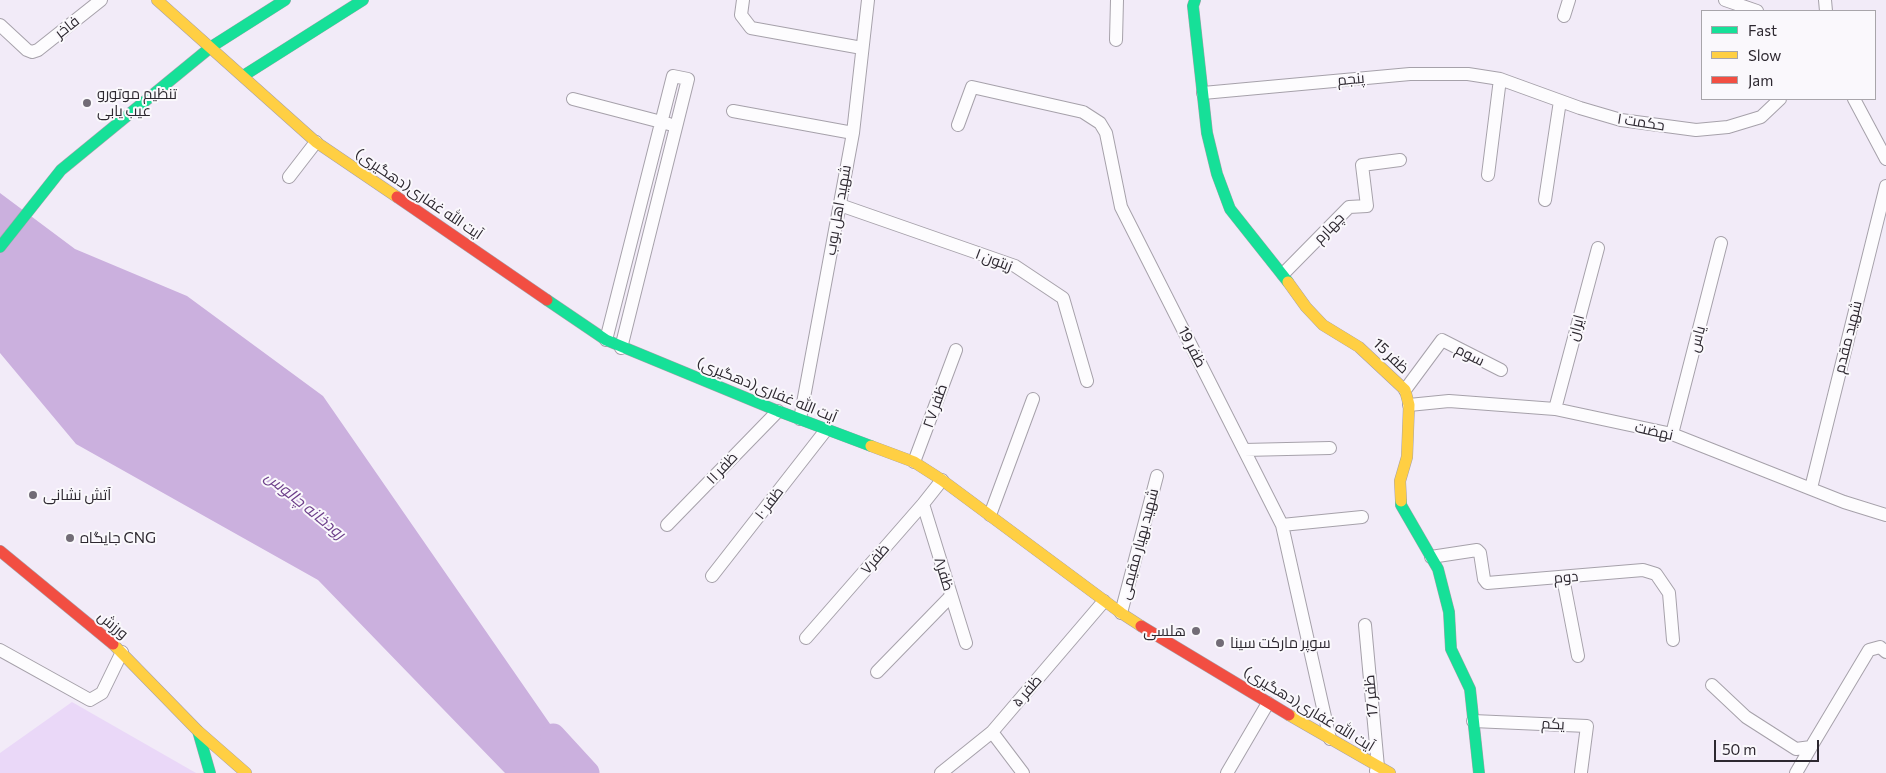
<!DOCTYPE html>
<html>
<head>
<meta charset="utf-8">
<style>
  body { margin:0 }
  #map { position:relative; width:1886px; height:773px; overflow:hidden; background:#f2ebf8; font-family:Commissioner,sans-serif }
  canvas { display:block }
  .legend { position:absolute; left:1701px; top:10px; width:175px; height:90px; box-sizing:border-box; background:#faf8fc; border:1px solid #a8a5aa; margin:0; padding:6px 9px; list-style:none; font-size:15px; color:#2d2830 }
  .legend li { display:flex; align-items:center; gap:10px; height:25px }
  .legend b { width:25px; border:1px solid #a8a5aa }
  .scale { position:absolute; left:1714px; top:740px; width:105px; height:22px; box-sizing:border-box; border:2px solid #2d2830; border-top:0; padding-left:6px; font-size:15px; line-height:18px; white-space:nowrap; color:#2d2830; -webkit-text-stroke:4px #faf8fc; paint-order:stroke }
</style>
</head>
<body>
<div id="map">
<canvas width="1886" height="773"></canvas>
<ul class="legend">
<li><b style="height:6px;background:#16e098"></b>Fast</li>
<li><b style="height:6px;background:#ffcf43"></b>Slow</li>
<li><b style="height:6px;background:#f24e42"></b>Jam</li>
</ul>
<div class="scale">50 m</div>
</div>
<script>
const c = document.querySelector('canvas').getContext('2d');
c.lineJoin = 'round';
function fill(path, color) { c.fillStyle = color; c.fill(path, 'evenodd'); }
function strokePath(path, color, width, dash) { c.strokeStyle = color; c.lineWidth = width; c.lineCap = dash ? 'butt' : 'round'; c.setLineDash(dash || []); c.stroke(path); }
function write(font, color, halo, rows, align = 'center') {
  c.font = font + ' Commissioner,Cairo,sans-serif'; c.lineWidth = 4; c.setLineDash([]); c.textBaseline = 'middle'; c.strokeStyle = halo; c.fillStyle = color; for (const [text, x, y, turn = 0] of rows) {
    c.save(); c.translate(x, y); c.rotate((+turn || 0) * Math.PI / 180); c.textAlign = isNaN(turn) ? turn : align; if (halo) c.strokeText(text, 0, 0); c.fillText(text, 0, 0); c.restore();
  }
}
fill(new Path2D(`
  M72 702 196 773H0V753Z`), '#ead8f8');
fill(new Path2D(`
  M0 193 75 249 187 296 323 396 584 773H505L318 580 76 444 0 353Z`), '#cbb0de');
strokePath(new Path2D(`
  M553 736 587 773`), '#cbb0de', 25);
const street = new Path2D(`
  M743 0 741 15 751 28 862 48
  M1725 0 1757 11
  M1825 0 1826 11
  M1564 16 1569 0
  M0 25 27 50 32 52 38 50 101 0
  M1116 40 1117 0
  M1203 93 1410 74H1468L1500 79 1580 108 1621 120 1696 130 1728 127 1761 117 1780 99
  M573 99 669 124
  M1854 99 1886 159
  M733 111 853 133
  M958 125 972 87 1083 112 1100 123 1106 133 1121 207 1282 525 1330 739
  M1488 175 1500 79
  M289 177 316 142
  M1545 200 1560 101
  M840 205 1015 266 1063 298 1087 381
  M1283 274 1349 207 1367 206 1362 165 1400 160
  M606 340 673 76 688 79 621 348
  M1405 390 1442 340 1501 370
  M1409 405 1449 401 1555 409 1672 434 1844 502 1886 515
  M1555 409 1598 248
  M800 419 853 133 868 0
  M1672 434 1721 243
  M1244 450 1330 448
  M914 462 956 350
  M1811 488 1886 186
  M923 504 966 643
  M990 515 1033 399
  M667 525 778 411
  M1282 525 1362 517
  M1431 557 1477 550 1480 553 1484 579 1487 583 1643 570 1656 574 1669 593 1673 640
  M712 576 826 430
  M1563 578 1578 656
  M1121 613 1157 476
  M1365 625 1378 767 1376 771
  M806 638 923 504 942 480
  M0 650 90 700 102 693 122 652
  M877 672 951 596
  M1712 685 1746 717 1796 749 1811 747 1869 650 1880 647 1886 652
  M1473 721 1587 726 1581 772
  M992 732 1023 773
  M941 773 992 732 1104 601
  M1227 773 1268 703
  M1796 773 1811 747`);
const fast = new Path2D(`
  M1195 0 1193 6 1207 133 1217 174 1230 209 1288 282
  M243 76 363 0
  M0 247 61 170 211 47 285 0
  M547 300 606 340 778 411 871 446
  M1401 501V505L1438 569 1449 612 1451 649 1470 689 1479 773
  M198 731 210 773`);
const slow = new Path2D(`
  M157 0 316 142 397 197
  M1288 282 1306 307 1323 325 1359 347 1405 390 1409 405 1407 457 1400 481 1401 501
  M871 446 914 462 942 480 1121 613 1141 626
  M113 644 198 731 246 773
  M1289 715 1390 773`);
const jam = new Path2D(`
  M397 197 547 300
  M0 551 113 644
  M1141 626 1289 715`);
strokePath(street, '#a6a1aa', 14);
strokePath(fast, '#a6a1aa', 12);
strokePath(slow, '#a6a1aa', 12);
strokePath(jam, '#a6a1aa', 12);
strokePath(street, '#fdfcfe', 12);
strokePath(fast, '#16e098', 11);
strokePath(slow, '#ffcf43', 11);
strokePath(jam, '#f24e42', 11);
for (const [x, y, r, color] of [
  [87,103,5,"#726c76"],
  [33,495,5,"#726c76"],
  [70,538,5,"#726c76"],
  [1196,631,5,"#726c76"],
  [1220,643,5,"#726c76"]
]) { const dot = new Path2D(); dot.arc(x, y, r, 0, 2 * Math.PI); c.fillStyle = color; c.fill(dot); strokePath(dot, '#faf8fc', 2); }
write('15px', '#2d2830', '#faf8fc', [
  ["فاخر",67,27,-38],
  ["پنجم",1351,79,-5],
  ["حکمت ۱",1641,122,9],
  ["آیت الله غفاری(دهگیری)",419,194,34],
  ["شهید اهل بوب",838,210,-80],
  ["چهارم",1329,228,-46],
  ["زیتون ۱",994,260,21],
  ["ایران",1576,328,-75],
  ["شهید مقدم",1848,337,-76],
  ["یاس",1697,339,-75],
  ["ظفر 19",1192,347,63],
  ["سوم",1470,355,27],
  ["ظفر 15",1391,356,44],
  ["آیت الله غفاری(دهگیری)",767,390,22],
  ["ظفر ۲۷",935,406,-70],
  ["نهضت",1654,431,13],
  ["ظفر ۱۱",722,468,-46],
  ["ظفر ۱۰",769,503,-52],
  ["شهید بهیار مقیمی",1139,544,-75],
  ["ظفر۷",875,559,-49],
  ["ظفر۸",944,574,73],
  ["دوم",1566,577,-5],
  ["ورزش",113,625,40],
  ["ظفر ۵",1027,691,-49],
  ["ظفر 17",1371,696,-95],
  ["آیت الله غفاری(دهگیری)",1309,709,31],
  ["یکم",1553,724,3]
]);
write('15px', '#2d2830', '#faf8fc', [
  ["تنظیم موتورو",97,94],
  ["عیب یابی",97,111],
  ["آتش نشانی",43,495],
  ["جایگاه CNG",80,538],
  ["هلسی",1186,631,"right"],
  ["سوپر مارکت سینا",1230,643]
], 'left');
write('italic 16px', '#6d3f8a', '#faf8fc', [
  ["رودخانه چالوس",305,505,39]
]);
</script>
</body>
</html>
